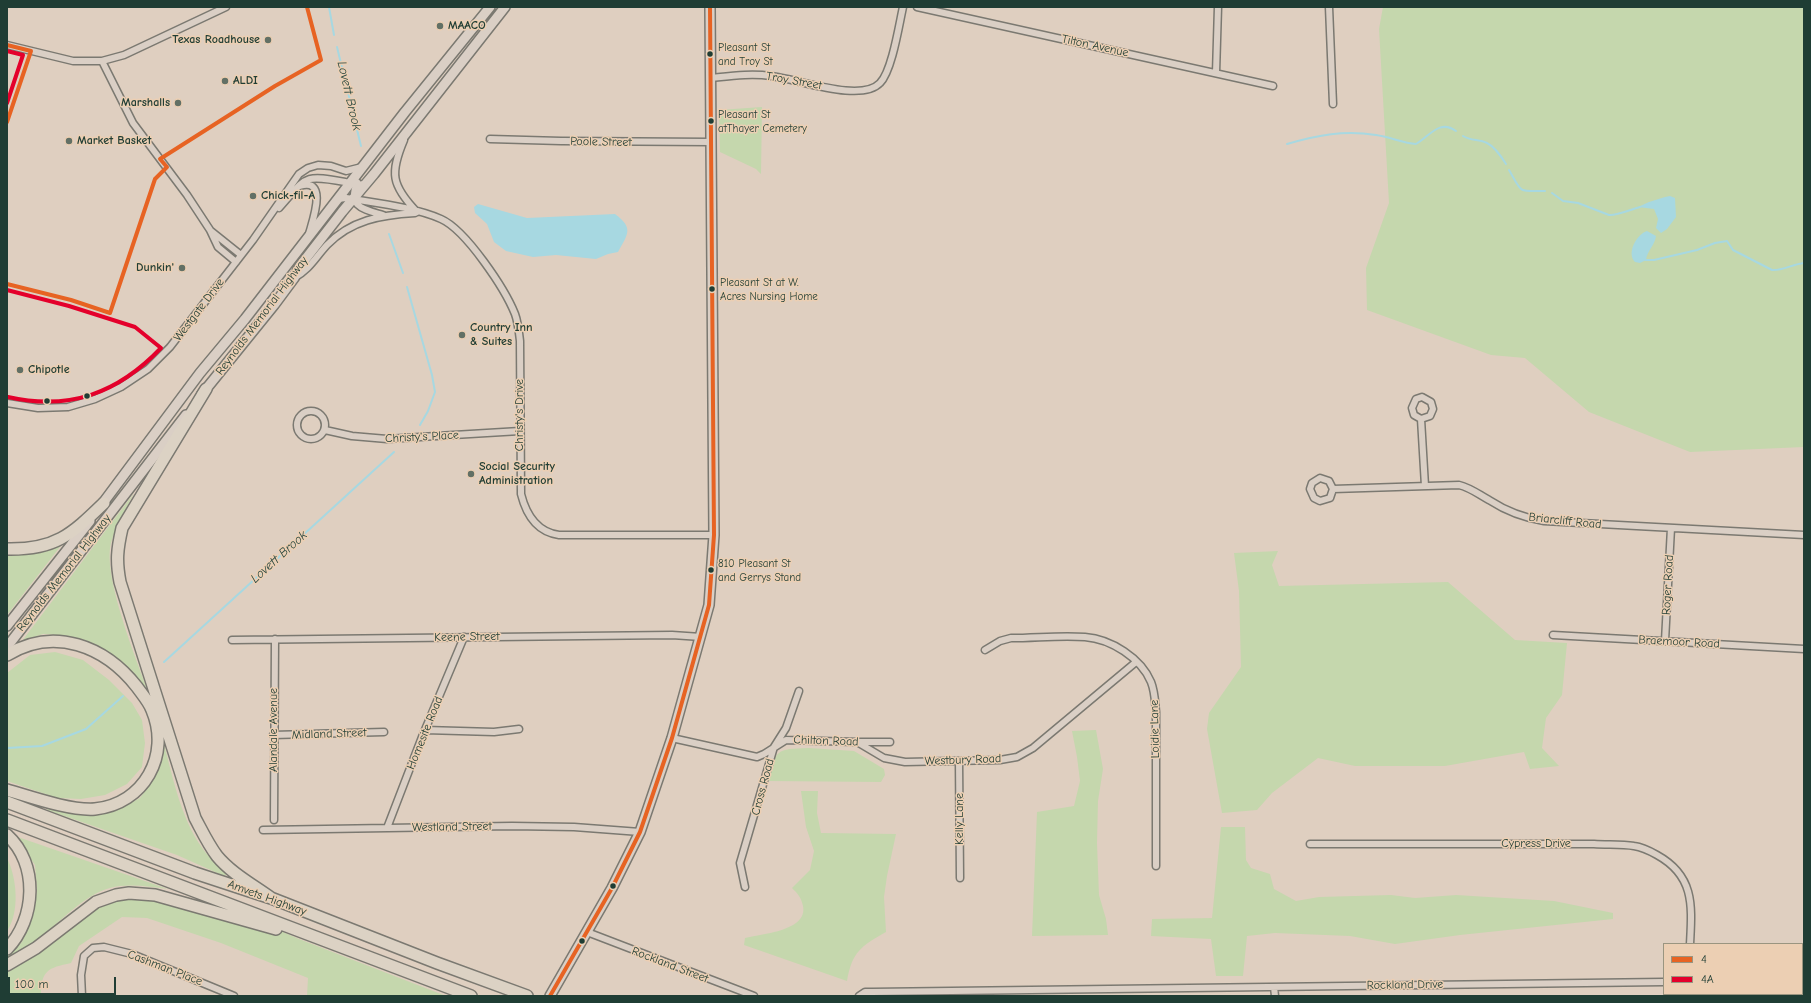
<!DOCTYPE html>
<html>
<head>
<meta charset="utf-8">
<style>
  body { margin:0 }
  #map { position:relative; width:1811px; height:1003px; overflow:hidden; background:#dfcfc0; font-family:"Comic Neue",sans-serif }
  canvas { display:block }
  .frame { position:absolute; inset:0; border:8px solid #1f3d34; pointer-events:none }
  .legend { position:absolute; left:1663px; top:943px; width:140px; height:52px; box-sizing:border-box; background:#eccfb3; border:1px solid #9a9580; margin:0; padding:5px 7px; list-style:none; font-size:12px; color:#1f3d34 }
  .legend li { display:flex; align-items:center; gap:8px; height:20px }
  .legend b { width:20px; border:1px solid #9a9580 }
  .scale { position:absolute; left:8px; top:977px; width:108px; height:18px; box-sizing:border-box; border:2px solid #1f3d34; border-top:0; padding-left:5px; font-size:12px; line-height:14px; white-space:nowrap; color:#1f3d34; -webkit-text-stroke:3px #eccfb3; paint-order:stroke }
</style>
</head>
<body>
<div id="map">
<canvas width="1811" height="1003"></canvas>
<div class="frame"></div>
<ul class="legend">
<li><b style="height:5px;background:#e76323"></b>4</li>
<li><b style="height:5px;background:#e4002b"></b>4A</li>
</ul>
<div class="scale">100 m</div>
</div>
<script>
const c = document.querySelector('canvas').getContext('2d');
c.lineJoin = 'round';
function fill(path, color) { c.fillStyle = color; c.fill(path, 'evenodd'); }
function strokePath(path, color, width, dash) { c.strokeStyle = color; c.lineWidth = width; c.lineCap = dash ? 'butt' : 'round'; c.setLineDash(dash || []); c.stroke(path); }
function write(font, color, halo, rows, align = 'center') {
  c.font = font + ' "Comic Neue",sans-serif'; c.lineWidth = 3; c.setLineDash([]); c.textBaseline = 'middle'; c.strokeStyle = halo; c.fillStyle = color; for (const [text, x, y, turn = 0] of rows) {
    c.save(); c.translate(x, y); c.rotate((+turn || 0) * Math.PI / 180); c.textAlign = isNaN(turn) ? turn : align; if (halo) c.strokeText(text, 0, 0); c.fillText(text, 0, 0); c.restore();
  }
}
fill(new Path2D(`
  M1383 7H1804V447L1690 452 1589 412 1525 358 1491 355 1367 310 1366 268 1389 203 1379 29Z
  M762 107 761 174 756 169 720 152 719 110Z
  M134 493C126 509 116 525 111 543 102 578 140 668 153 705L99 649 69 636 43 634 22 641Z
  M63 543 7 615V556L36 553Z
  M1278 551 1272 565 1279 586 1448 582 1515 640 1567 643 1562 695 1546 718 1542 748 1559 766 1530 769 1524 752 1445 766H1355L1318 758 1272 793 1257 810 1222 813 1207 729 1209 713 1241 667 1239 591 1234 553Z
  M55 652 83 660 109 680 132 703 142 720 145 743 142 767 127 784 105 795 81 799 57 798 7 781V673L30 655Z
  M1096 730 1103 769 1098 801 1097 843 1099 895 1106 919 1108 935 1032 936 1037 812 1074 806 1080 781 1077 757 1072 731Z
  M161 733C172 772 179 816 203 849 209 858 219 866 227 874L224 876 177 855 47 810 48 807 76 813 97 815 117 810 140 798 155 777 160 754Z
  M809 748 854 751 884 769 885 775 881 782 767 781C777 749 775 749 809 748Z
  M801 791H818L817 813 821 833 896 834 887 876 884 897 886 932C861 946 852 952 847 981L744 945 745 938C761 934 808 931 803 906 801 897 798 894 792 888L810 870 814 851 806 827Z
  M1221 827H1245L1246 860 1251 868 1270 874 1274 889 1296 901 1319 897 1391 895 1415 898 1456 895 1554 901 1613 913V919L1460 935 1395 944 1350 936 1275 933 1247 936 1243 976H1216L1211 939 1151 936 1152 919 1212 918Z
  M15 836 168 889C149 887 129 883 110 888 84 894 55 927 34 943 25 949 16 953 7 958V956L22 942 34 912 37 889 35 865Z
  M7 858C17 878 20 912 7 931Z
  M129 893 276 929 299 939 446 996H307L308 978 221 943 147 918 122 917 79 946 71 963C48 968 41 970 41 996H7V965L71 920Z`), '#c5d7ad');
fill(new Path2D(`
  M1665 197 1670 196 1675 198 1676 217 1667 229 1661 233 1656 228 1658 219 1654 209 1638 207 1649 202Z
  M478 204 527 218 615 214C634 228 628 234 618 252L608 254 596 259 556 255 533 257 506 251 494 242 487 224 475 213 474 207Z
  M1647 231 1656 236C1655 245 1647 251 1646 260L1640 263 1635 262C1626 253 1637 234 1647 231Z`), '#a7d8e1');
strokePath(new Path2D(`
  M329 7 334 35
  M337 47 361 146
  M1463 136C1471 141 1479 139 1487 143 1495 147 1501 156 1506 164
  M1287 144C1318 135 1344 130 1376 135 1390 137 1403 143 1416 144 1430 136 1439 119 1456 131
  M1509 170C1523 194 1517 191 1545 191
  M1552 193 1563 201 1578 203 1609 215C1616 216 1632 209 1640 207
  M389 234 403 273
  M1645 260H1654L1697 250 1715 243 1727 241 1733 250 1772 270C1782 271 1793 264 1804 263
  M407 287 432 375 435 392 428 411 420 425
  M164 662 394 452
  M7 748 42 746 86 729 123 696`), '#a7d8e1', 2);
const minor = new Path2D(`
  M917 7 1273 86
  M1329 7 1333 104
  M7 45 73 61H102L124 55 226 7
  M102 61 133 123 187 195 210 230 218 247 236 262
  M1216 73 1218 7
  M710 78C730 76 751 73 771 76 798 79 861 103 880 83 892 71 899 25 903 7
  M490 139 561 141 711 142
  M404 140C390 173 391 185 417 212
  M357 182C347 207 363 209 383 215
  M300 186C329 177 312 222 309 234
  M338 199 346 198C375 203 414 207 441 219 466 230 505 289 515 314 518 322 519 332 520 341L521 494C526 514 537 532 559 535H714
  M279 208C307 177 302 174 345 182 353 184 359 186 367 183
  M211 231 241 255
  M294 278C310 269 315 258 327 245 351 220 381 215 415 213
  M7 403 38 408 68 407 95 399 121 387 148 369 170 347 253 240 299 174 308 168 318 165 331 166 346 171 362 167
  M297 425a14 14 0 1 1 28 0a14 14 0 1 1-28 0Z
  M1421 419 1430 416 1433 409 1431 402 1422 397 1416 399 1412 408 1414 415 1421 419 1425 486
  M325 430 352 436 387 439 520 431
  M1333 489 1330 498 1320 501 1314 498 1310 489 1312 483 1320 478 1329 481 1333 489 1459 485C1471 488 1478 494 1489 500 1506 511 1524 518 1544 521L1804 535
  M1553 635 1804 649
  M232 640 672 635 701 637
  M1665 641 1671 528
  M985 650 1000 641 1011 638C1036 638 1061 635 1085 637 1111 639 1141 658 1151 682 1155 692 1155 702 1156 712V866
  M425 730 494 732 519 729
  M273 735 384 732
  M672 738 757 757 764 754 786 740 857 742H890
  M857 742 884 758 905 762 1000 760 1017 757 1033 748 1136 662
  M959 761 960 878
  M274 820 275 639
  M387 828 422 737 464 637
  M263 830 512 826 574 827 640 832
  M1310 844H1594C1607 845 1621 844 1634 846 1642 847 1650 851 1657 855 1695 876 1692 906 1690 944
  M745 887 740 863 774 747 786 728 799 691
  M587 932 754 996
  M1274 987 1275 996
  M82 996 81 975 84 956 93 948 104 947 132 954 234 996
  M859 996 865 992H872L1664 982
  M1687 996V994`);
const secondary = new Path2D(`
  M202 394 274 305 294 278 300 266 342 212 374 174 505 7
  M100 507 200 373 245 319 405 112 490 7
  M7 626 90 521
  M7 647 186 415
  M550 996 612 888 640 832 672 738 709 605 714 535 710 7`);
const motorway = new Path2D(`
  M206 389 122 528C117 550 116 561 120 582L195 818C202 831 208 844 217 856 231 873 253 885 271 898
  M7 549C55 550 71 535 104 503
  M7 655C54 626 105 646 137 687 142 694 149 702 152 710 171 755 144 804 95 809 71 811 31 797 7 790
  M7 802 195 873 271 898 437 963 527 996
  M7 820 471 996
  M7 835C39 864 36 919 7 949
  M7 965 36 948 96 902 116 895 129 893 155 895 276 929`);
strokePath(minor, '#7b7971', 9);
strokePath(secondary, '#7b7971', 12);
strokePath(motorway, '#7b7971', 14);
strokePath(minor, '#dacfc5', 6);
strokePath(secondary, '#dacfc5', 9);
strokePath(motorway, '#dcd2c4', 11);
strokePath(new Path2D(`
  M7 45 31 51 7 122
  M7 284 71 300 110 313 155 179 167 167 160 159 275 86 321 60 307 7
  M550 996 612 888 640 832 672 738 709 605 714 535 710 7`), '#e76323', 4);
strokePath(new Path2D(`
  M7 51 23 55 7 103
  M7 290 69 306 135 327 161 348C118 393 70 411 8 397`), '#e4002b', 4);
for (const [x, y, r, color] of [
  [440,26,4,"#627065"],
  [268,40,4,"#627065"],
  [710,54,3.5,"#1f3d34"],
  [225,81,4,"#627065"],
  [178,103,4,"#627065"],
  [711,121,3.5,"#1f3d34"],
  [69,141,4,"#627065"],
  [253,196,4,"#627065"],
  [182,268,4,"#627065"],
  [712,289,3.5,"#1f3d34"],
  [462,335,4,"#627065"],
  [20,370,4,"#627065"],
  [87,396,3.5,"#1f3d34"],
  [47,401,3.5,"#1f3d34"],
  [471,474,4,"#627065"],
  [711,570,3.5,"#1f3d34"],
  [613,886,3.5,"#1f3d34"],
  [582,941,3.5,"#1f3d34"]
]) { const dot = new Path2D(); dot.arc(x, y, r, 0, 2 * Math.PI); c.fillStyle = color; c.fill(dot); strokePath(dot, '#eccfb3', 1.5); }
write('11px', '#1f3d34', '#eccfb3', [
  ["Pleasant St",718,48],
  ["and Troy St",718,62],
  ["Pleasant St",718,115],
  ["atThayer Cemetery",718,129],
  ["Pleasant St at W.",720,283],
  ["Acres Nursing Home",720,297],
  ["810 Pleasant St",718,564],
  ["and Gerrys Stand",718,578]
], 'left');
write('bold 12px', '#1f3d34', '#eccfb3', [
  ["MAACO",448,26],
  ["Texas Roadhouse",260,40,"right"],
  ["ALDI",233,81],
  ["Marshalls",170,103,"right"],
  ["Market Basket",77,141],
  ["Chick-fil-A",261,196],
  ["Dunkin'",174,268,"right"],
  ["Country Inn",470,328],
  ["& Suites",470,342],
  ["Chipotle",28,370],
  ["Social Security",479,467],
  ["Administration",479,481]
], 'left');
write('12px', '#1f3d34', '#eccfb3', [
  ["Tilton Avenue",1095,46,12],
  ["Troy Street",794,81,10],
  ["Poole Street",601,142,1],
  ["Westgate Drive",199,310,-53],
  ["Reynolds Memorial Highway",262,316,-53],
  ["Christy's Drive",520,415,-90],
  ["Christy's Place",422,437,-3],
  ["Briarcliff Road",1565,521,6],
  ["Reynolds Memorial Highway",64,573,-52],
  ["Roger Road",1668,585,-87],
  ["Keene Street",467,637,-1],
  ["Braemoor Road",1679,642,3],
  ["Loidie Lane",1155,729,-91],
  ["Alandale Avenue",274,730,-90],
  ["Homesite Road",425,733,-68],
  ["Midland Street",329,734,-2],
  ["Chilton Road",826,741,2],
  ["Westbury Road",963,760,-2],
  ["Cross Road",763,787,-75],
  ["Kelly Lane",960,819,-90],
  ["Westland Street",452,827,-1],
  ["Cypress Drive",1536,844],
  ["Amvets Highway",267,898,20],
  ["Rockland Street",670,965,21],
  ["Cashman Place",165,968,21],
  ["Rockland Drive",1405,985,-1]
]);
write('italic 13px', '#25453d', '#eccfb3', [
  ["Lovett Brook",349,96,77],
  ["Lovett Brook",279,557,-42]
]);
</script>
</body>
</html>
